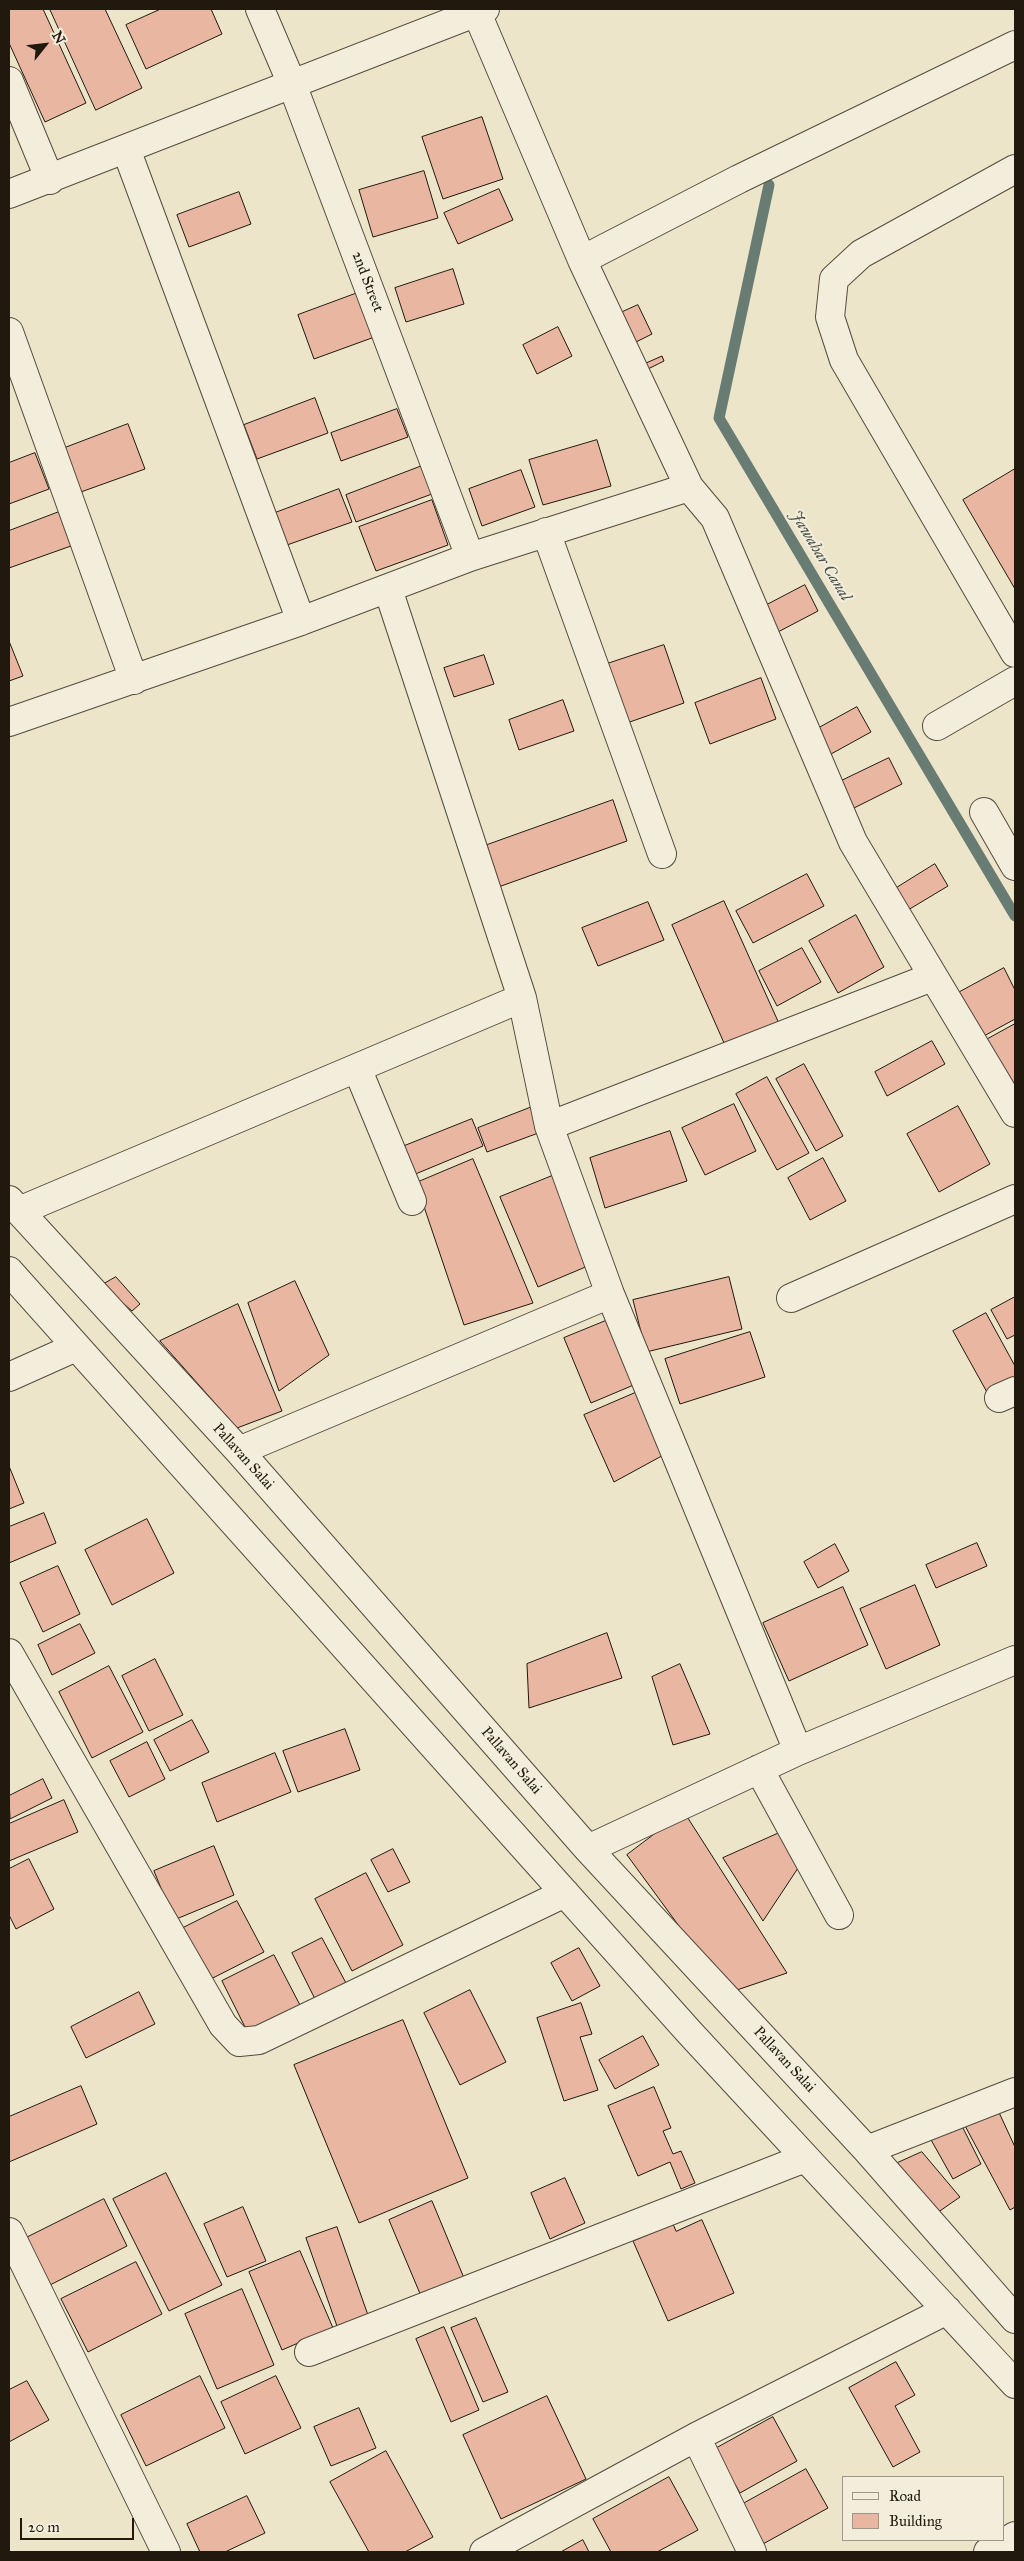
<!DOCTYPE html>
<html>
<head>
<meta charset="utf-8">
<style>
  body { margin:0 }
  #map { position:relative; width:1024px; height:2561px; overflow:hidden; background:#ede5c9; font-family:"IM FELL Great Primer",serif }
  canvas { display:block }
  .frame { position:absolute; inset:0; border:10px solid #21180e; pointer-events:none }
  .legend { position:absolute; left:842px; top:2476px; width:162px; height:65px; box-sizing:border-box; background:#f3eedc; border:1px solid #9f988a; margin:0; padding:6px 9px; list-style:none; font-size:15px; color:#21180e }
  .legend li { display:flex; align-items:center; gap:10px; height:25px }
  .legend b { width:25px; border:1px solid #9f988a }
  .north { position:absolute; left:20px; top:20px; width:50px; height:50px; -webkit-text-stroke:4px #f3eedc; paint-order:stroke; rotate:61deg; font-size:14px; font-weight:700; line-height:20px; text-align:center; color:#21180e }
  .north::after { content:''; display:block; margin:auto; width:18px; height:22px; background:#21180e; clip-path:polygon(50% 0,100% 100%,50% 72%,0 100%) }
  .scale { position:absolute; left:20px; top:2518px; width:114px; height:22px; box-sizing:border-box; border:2px solid #21180e; border-top:0; padding-left:6px; font-size:15px; line-height:18px; white-space:nowrap; color:#21180e; -webkit-text-stroke:4px #f3eedc; paint-order:stroke }
</style>
</head>
<body>
<div id="map">
<canvas width="1024" height="2561"></canvas>
<div class="frame"></div>
<ul class="legend">
<li><b style="height:6px;background:#f3eedc"></b>Road</li>
<li><b style="height:14px;background:#e9b6a1"></b>Building</li>
</ul>
<div class="north">N</div>
<div class="scale">20 m</div>
</div>
<script>
const c = document.querySelector('canvas').getContext('2d');
c.lineJoin = 'round';
function strokePath(path, color, width, dash) { c.strokeStyle = color; c.lineWidth = width; c.lineCap = dash ? 'butt' : 'round'; c.setLineDash(dash || []); c.stroke(path); }
function fill(path, color) { c.fillStyle = color; c.fill(path, 'evenodd'); }
function write(font, color, halo, rows, align = 'center') {
  c.font = font + ' "IM FELL Great Primer",serif'; c.lineWidth = 4; c.setLineDash([]); c.textBaseline = 'middle'; c.strokeStyle = halo; c.fillStyle = color; for (const [text, x, y, turn = 0] of rows) {
    c.save(); c.translate(x, y); c.rotate((+turn || 0) * Math.PI / 180); c.textAlign = isNaN(turn) ? turn : align; if (halo) c.strokeText(text, 0, 0); c.fillText(text, 0, 0); c.restore();
  }
}
strokePath(new Path2D(`
  M769 185 719 418 1015 916`), '#697c74', 11);
const building = new Path2D(`
  M9 9H43L86 103 45 122 9 43Z
  M50 9H105L142 88 96 110Z
  M161 9H211L222 34 146 69 126 25Z
  M482 117 503 179 443 199 422 137Z
  M424 171 438 218 373 237 359 190Z
  M499 189 513 220 458 244 444 213Z
  M239 192 251 224 189 247 177 215Z
  M453 269 464 304 406 322 395 288Z
  M363 291 380 335 314 359 298 315Z
  M638 305 652 334 636 342 646 363 662 356 664 361 644 371 618 314Z
  M558 327 572 356 537 374 523 345Z
  M315 398 328 433 257 459 244 425Z
  M397 409 408 437 341 461 331 433Z
  M128 424 145 469 78 493 62 449Z
  M597 440 611 486 543 505 529 460Z
  M35 453 49 489 9 504V463Z
  M422 466 432 494 356 522 346 495Z
  M1015 469V589L963 500Z
  M521 470 535 507 482 526 469 489Z
  M339 489 352 522 287 545 275 513Z
  M432 500 448 545 376 571 359 527Z
  M59 512 71 546 9 568V531Z
  M805 585 818 611 776 633 763 607Z
  M9 641 23 676 9 681Z
  M664 645 684 703 624 724 604 665Z
  M484 655 494 684 454 697 444 668Z
  M761 678 776 719 710 744 695 703Z
  M563 700 574 731 519 750 509 720Z
  M857 707 871 732 831 754 817 729Z
  M889 758 902 784 848 811 835 784Z
  M613 800 627 841 490 890 476 849Z
  M935 864 948 886 903 913 890 892Z
  M807 874 824 906 753 943 736 911Z
  M724 901 781 1028 728 1052 672 925Z
  M648 902 664 940 598 966 582 928Z
  M856 915 884 967 838 993 809 941Z
  M802 948 821 982 777 1006 759 971Z
  M1004 968 1015 990V1019L982 1037 958 993Z
  M1015 1024V1082L1010 1084 986 1040Z
  M932 1041 945 1064 887 1096 875 1072Z
  M804 1064 843 1136 816 1151 776 1079Z
  M767 1077 809 1153 777 1170 736 1094Z
  M734 1104 756 1151 705 1175 682 1128Z
  M958 1106 990 1164 939 1192 907 1134Z
  M532 1107 541 1132 487 1152 478 1128Z
  M472 1119 483 1146 413 1175 402 1147Z
  M670 1131 687 1181 605 1208 590 1158Z
  M823 1158 846 1201 810 1220 788 1178Z
  M473 1159 533 1303 464 1325 416 1183Z
  M557 1174 595 1263 538 1287 500 1197Z
  M116 1277 140 1304 132 1311 102 1285Z
  M729 1277 742 1329 646 1352 633 1300Z
  M295 1281 329 1355 279 1391 248 1303Z
  M1015 1297V1335L1007 1339 991 1310Z
  M238 1304 282 1411 237 1428 160 1341Z
  M986 1313 1015 1366V1379L988 1394 953 1331Z
  M608 1320 636 1384 591 1403 564 1338Z
  M750 1332 765 1377 680 1404 665 1359Z
  M642 1390 669 1452 614 1482 584 1415Z
  M9 1466 24 1503 9 1509Z
  M44 1513 56 1543 9 1563V1527Z
  M147 1519 174 1573 112 1605 85 1550Z
  M977 1543 987 1566 936 1588 926 1565Z
  M835 1544 849 1571 818 1588 804 1562Z
  M58 1566 80 1614 43 1632 20 1583Z
  M915 1585 940 1645 886 1669 860 1609Z
  M843 1587 868 1645 789 1681 763 1623Z
  M80 1624 95 1653 52 1675 38 1645Z
  M607 1633 622 1678 529 1708 527 1664Z
  M155 1659 183 1715 149 1731 122 1676Z
  M680 1664 710 1734 673 1745 652 1677Z
  M109 1666 143 1732 92 1758 59 1692Z
  M192 1720 209 1752 170 1771 154 1740Z
  M345 1729 360 1770 298 1792 283 1751Z
  M147 1742 165 1779 129 1797 110 1761Z
  M275 1753 291 1792 217 1822 202 1783Z
  M43 1779 52 1798 10 1819 9 1796Z
  M64 1800 78 1832 9 1861V1824Z
  M684 1812 787 1973 728 1993 627 1855Z
  M786 1830 802 1862 763 1921 723 1858Z
  M214 1846 234 1895 174 1920 154 1871Z
  M393 1849 410 1882 388 1892 371 1860Z
  M29 1859 54 1909 16 1929 9 1915V1869Z
  M366 1873 403 1945 352 1971 315 1899Z
  M237 1901 264 1952 203 1983 177 1931Z
  M322 1938 346 1983 315 1999 292 1953Z
  M579 1948 600 1986 572 2001 551 1963Z
  M274 1955 301 2007 248 2033 222 1981Z
  M470 1990 506 2062 460 2085 424 2013Z
  M139 1992 155 2024 86 2058 71 2027Z
  M581 2003 592 2034 580 2037 598 2090 564 2101 537 2018Z
  M403 2020 468 2178 359 2223 294 2065Z
  M643 2036 659 2065 615 2089 599 2060Z
  M81 2086 97 2124 9 2162V2117Z
  M654 2087 671 2128 663 2131 673 2154 681 2151 695 2183 681 2189 670 2162 638 2176 608 2106Z
  M996 2106 1015 2147V2207L1010 2210 963 2122Z
  M960 2122 981 2164 953 2179 930 2138Z
  M922 2152 960 2197 934 2215 893 2165Z
  M166 2173 222 2285 169 2311 113 2199Z
  M565 2178 585 2223 550 2239 531 2193Z
  M104 2199 127 2246 50 2285 26 2238Z
  M432 2201 464 2278 421 2296 389 2220Z
  M243 2207 266 2261 227 2277 204 2224Z
  M702 2220 734 2293 668 2321 633 2241 673 2224 676 2231Z
  M337 2227 369 2318 338 2329 306 2238Z
  M300 2251 333 2328 282 2350 249 2272Z
  M136 2262 162 2314 88 2352 61 2299Z
  M242 2289 274 2365 217 2389 185 2314Z
  M476 2318 508 2392 483 2402 451 2328Z
  M444 2327 479 2410 451 2422 416 2339Z
  M896 2362 915 2395 895 2406 920 2452 893 2467 849 2388Z
  M200 2376 225 2428 146 2466 121 2415Z
  M276 2376 301 2428 245 2454 221 2402Z
  M27 2381 49 2420 9 2442V2390Z
  M547 2396 586 2479 501 2519 463 2435Z
  M359 2408 376 2448 331 2466 314 2427Z
  M773 2417 797 2461 740 2493 715 2449Z
  M386 2451 433 2537 405 2552H369L330 2482Z
  M806 2469 828 2508 763 2544 741 2505Z
  M669 2477 698 2530 657 2552H611L593 2519Z
  M247 2496 265 2533 225 2552H200L187 2524Z
  M583 2540 589 2552H561Z`);
fill(building, '#e9b6a1');
strokePath(building, '#21180e', 1);
const minor = new Path2D(`
  M260 9 292 84 470 557
  M477 13 582 260 689 487 715 518 853 842 1015 1113
  M9 81 50 180
  M126 149 301 621
  M1015 169 861 254 834 279 830 317 844 360 1015 653
  M9 194 485 9
  M582 260 739 179 1015 45
  M9 332 134 680
  M546 532 662 854
  M388 589 522 998 549 1126 610 1294 798 1751
  M9 722 301 621 470 557 689 487
  M937 726 1015 681
  M984 812 1015 866
  M357 1068 412 1201
  M549 1126 932 977
  M9 1200 239 1451 588 1849 867 2150 1015 2319
  M19 1211 522 998
  M9 1271 690 2033 1015 2384
  M791 1298 1015 1199
  M9 1377 76 1347
  M999 1398 1015 1391
  M239 1451 610 1294
  M9 1653 223 2025 239 2042 259 2040 565 1893
  M759 1769 839 1915
  M588 1849 798 1751 1015 1660
  M867 2150 1015 2092
  M9 2232 166 2552
  M309 2352 805 2158
  M696 2437 752 2552
  M484 2552 696 2437 947 2310
  M988 2552 1015 2536`);
strokePath(minor, '#544b3d', 30);
strokePath(minor, '#f3eedc', 28);
write('15px', '#21180e', '#f3eedc', [
  ["2nd Street",367,282,69],
  ["Pallavan Salai",243,1457,48],
  ["Pallavan Salai",511,1761,49],
  ["Pallavan Salai",784,2060,47]
]);
write('italic 16px', '#4b524a', '#f3eedc', [
  ["Jawahar Canal",820,556,59]
]);
</script>
</body>
</html>
